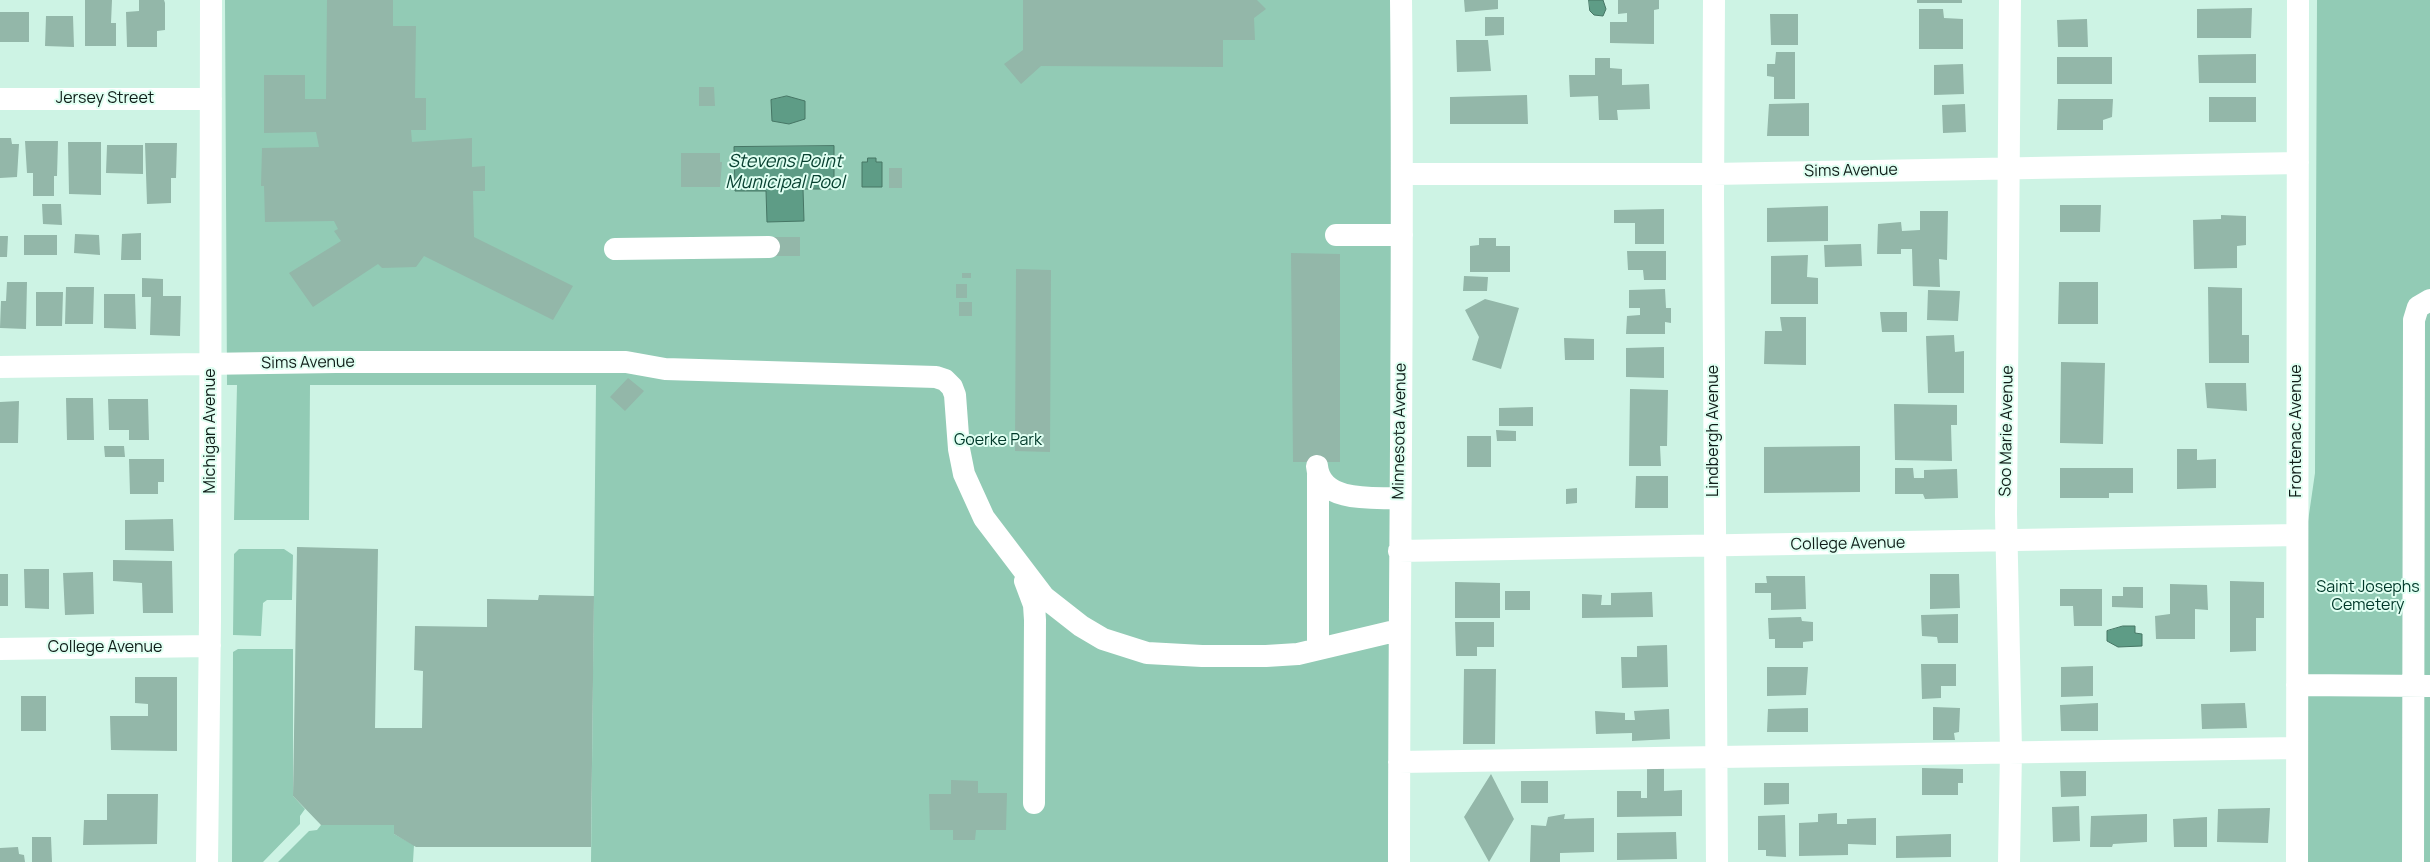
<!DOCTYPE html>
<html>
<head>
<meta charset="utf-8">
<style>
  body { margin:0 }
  canvas { display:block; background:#cdf3e4 }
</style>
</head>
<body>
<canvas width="2430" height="862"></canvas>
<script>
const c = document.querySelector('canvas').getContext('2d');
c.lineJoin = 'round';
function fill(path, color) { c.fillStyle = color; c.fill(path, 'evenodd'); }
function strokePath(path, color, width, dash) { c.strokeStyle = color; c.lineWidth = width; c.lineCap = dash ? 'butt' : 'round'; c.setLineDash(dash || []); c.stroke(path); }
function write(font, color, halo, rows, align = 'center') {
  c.font = font + ' Manrope,sans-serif'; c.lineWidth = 4; c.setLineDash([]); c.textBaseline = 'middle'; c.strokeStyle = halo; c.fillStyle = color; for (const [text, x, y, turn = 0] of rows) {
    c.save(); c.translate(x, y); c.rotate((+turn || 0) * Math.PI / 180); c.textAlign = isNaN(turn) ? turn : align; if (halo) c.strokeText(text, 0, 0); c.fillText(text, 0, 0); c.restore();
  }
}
fill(new Path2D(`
  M225 0H1401L1399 862H591L596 385H310L309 520H234L237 385H227Z
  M2317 0H2430V862H2307L2305 542 2315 473Z
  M239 549H284L293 555 292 600H267L263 603 261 636 233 635 234 554Z
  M238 649H293V796L305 809 300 816V824L263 862H232L233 652Z
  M321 825H394V834L414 845 413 862H278L309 831 317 830Z`), '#92cbb5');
const water = new Path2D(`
  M1589 0H1603L1606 9 1603 16 1594 15 1590 11Z
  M787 96 805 101V119L789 124 772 121 771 100Z
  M834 146V189H803L804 221 767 222 766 191H735L734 147Z
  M868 158H876V162H882V187H862V162H867Z
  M2123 626H2135V633L2142 634V646L2118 647 2107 641V631Z`);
fill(water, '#5e9c86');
strokePath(water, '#467665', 1);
fill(new Path2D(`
  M85 0H112L111 23H116V46H85Z
  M139 0H164L165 3V30L157 31V47H127L126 12 139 11Z
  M327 0H393V26H416L415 98H426V130H411L412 142 472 138V167L485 166V191H473L474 237 573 286 553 320 424 256 416 267 382 268 378 264 313 307 289 273 341 241 334 231 338 229 334 221 265 222 264 186H261L262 148 319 147 316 132 264 133V75H305V99H326Z
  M1023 0H1257L1266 9 1254 18 1255 40H1223V67L1041 66 1021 84 1004 64 1023 50Z
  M1464 0H1498V9L1465 12Z
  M1618 0H1659V9L1654 10V44L1610 43V22H1627V13L1618 14Z
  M1917 0H1962V3H1917Z
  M2252 8 2251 38H2197V9Z
  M1919 9H1943L1944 18 1963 19V49H1919Z
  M0 12H29V42H0Z
  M1770 14H1798V45H1771Z
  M46 16H73L74 47 45 46Z
  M1485 17H1504V35L1485 36Z
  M2087 19 2088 47H2058L2057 20Z
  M1456 40H1488L1491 71 1457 72Z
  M1776 52H1795V99H1774V77L1767 76V64H1775Z
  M2256 54V83H2199L2198 55Z
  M2057 57H2112V84H2057Z
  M1595 58H1610V68L1622 69V85L1649 84 1650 109 1617 110 1618 120H1599L1598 96 1570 97 1569 75H1595Z
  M1963 64 1964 94 1934 95V65Z
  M699 87H714L715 106H699Z
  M1527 95 1528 124H1450V97Z
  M2209 97H2256V122H2209Z
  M2058 99H2113L2112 117 2103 120V130H2057Z
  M1809 103V136H1767L1769 104Z
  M1965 104 1966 132 1943 133 1942 105Z
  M0 138H11L12 144H19L17 177 0 178Z
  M25 141H58L57 176H54V196H33V173H27Z
  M68 142H101V195L69 194Z
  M145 143H177L176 178H171V203L147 204Z
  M107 145H143V174L106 173Z
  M681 153H720V162H722L720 187H681Z
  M889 168H902V188H889Z
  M42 204H61L62 225 43 224Z
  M2060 205H2101L2100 232H2060Z
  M1828 206V241L1767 242V208Z
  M1664 209V244H1635V223H1614V210Z
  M1920 211H1948L1947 260 1939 259 1940 287 1913 286 1912 249H1901V254H1877L1878 224 1901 222 1902 231 1920 230Z
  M2221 215 2246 216V245L2237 246V268L2194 269 2193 220 2221 219Z
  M141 233V260H121L122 234Z
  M75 234 99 235 100 255 74 253Z
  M24 235H57V255H24Z
  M0 236H8L7 257H0Z
  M772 237H800V256H772Z
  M1479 238H1496V246H1510V272H1470V246L1479 245Z
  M1861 244 1862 266 1825 267 1824 245Z
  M1627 251H1666V280H1644L1643 270H1628Z
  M1291 253 1340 254V462H1293Z
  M1808 255 1807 277 1818 278V304H1771V256Z
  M1016 269 1051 270 1050 452 1015 451Z
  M962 273H971V278H962Z
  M1464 276 1488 277 1487 291H1463Z
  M142 278 163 279V296H181L180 336 150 335 151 297H142Z
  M7 282H27L26 329 0 328 1 301H6Z
  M2059 282H2098V324H2058Z
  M956 284H967V298H956Z
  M66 287H94L93 324H65Z
  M2208 287 2242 288V335H2249V363H2209Z
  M1665 289 1666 308H1671V323L1665 322V334H1626L1627 316 1640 315V308H1629V290Z
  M1928 290 1960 291 1958 321 1927 320Z
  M36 292H63L62 326H36Z
  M104 294H135L136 329 104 328Z
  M1485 299 1519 308 1501 369 1472 360 1479 337 1465 310Z
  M959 302H972V316H959Z
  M1880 312H1907V332H1882Z
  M1780 317H1806V365L1764 364 1765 331H1782Z
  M1954 335 1955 352 1964 351V393H1928L1926 336Z
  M1564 338 1594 339V360H1565Z
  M1664 347V378L1626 377V348Z
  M2061 362 2105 363 2103 444 2060 443Z
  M628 378 644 391 625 411 610 397Z
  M2205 383H2246L2247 411 2207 408Z
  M1630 389 1668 390 1667 446H1660L1661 466H1629Z
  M66 398H93L94 440H67Z
  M108 399H148L149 440H129V430H109Z
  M19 401 18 443H0V402Z
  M1894 404 1957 405V425H1951L1952 461 1895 460Z
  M1533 407V426H1499V408Z
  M1496 430 1516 431V441H1497Z
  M1467 436H1491V467H1467Z
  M104 446H124L125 457H105Z
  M1860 446V492L1764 493V447Z
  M2177 449H2197V460L2216 459V488L2177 489Z
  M129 459H164V482H158V494H130Z
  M1895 468H1913L1914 478H1924V470L1957 469 1958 498 1925 499 1923 494H1895Z
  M2060 468H2133V493H2109V498H2060Z
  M1636 476H1668V508H1635Z
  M1577 488V503L1566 504V489Z
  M173 519 174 551 125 550V520Z
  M297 547 378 549 375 728H422L423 671 414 670 415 626 487 627V599L538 600 539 595 594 596 591 847H416L394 834V825H321L293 796Z
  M113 560 172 561 173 613H143L142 583 113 581Z
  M24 569H49V609L25 608Z
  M93 572 94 614 65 615 63 573Z
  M0 574H8V606H0Z
  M1930 574H1959L1960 608 1930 609Z
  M1766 576H1805L1806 609 1771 610V593H1755V583H1767Z
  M2230 581 2264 582V618H2256V651L2230 652Z
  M1455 582 1500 583V618H1455Z
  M2170 584 2207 585 2208 610 2195 609V639H2156L2155 616 2170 614Z
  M2123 587H2143V608L2112 607V596H2123Z
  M2060 589H2102V626H2074L2073 606H2060Z
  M1505 591H1530V610H1505Z
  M1652 592 1653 617 1582 618V594L1602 595 1601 605H1611V593Z
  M1958 614V643H1938L1937 637 1922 636 1921 615Z
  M1801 617 1802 621 1813 622V641L1803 642V648H1775V639H1769L1768 618Z
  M1455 622H1494V647H1477V656H1456Z
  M1667 645 1668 687 1622 688 1621 657H1637V646Z
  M1921 664H1956V686H1941V698L1922 699Z
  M2093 666V696L2061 697V667Z
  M1767 667H1808L1806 695 1767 696Z
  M1464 669H1496L1495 744H1463Z
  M135 677H177V751L111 750 110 716H148V704L135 703Z
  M21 696H46V731H21Z
  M2098 703V731H2061L2060 705Z
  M2245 703 2247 728 2202 729 2201 704Z
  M1933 707 1960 708 1959 732 1954 733 1955 740H1933Z
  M1808 708V732H1767L1768 709Z
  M1669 709 1670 739 1632 741V733L1596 734 1595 711 1625 713V720H1635L1634 711Z
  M1647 768H1664V791L1682 790V816L1617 817V791H1641V798H1647Z
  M1922 768 1963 769V783H1958V795H1922Z
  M2060 771H2086V796L2061 797Z
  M1491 774 1514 819 1489 862 1464 817Z
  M951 780 978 781V793H1007L1006 830H976L975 840H953V830H930L929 794H951Z
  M1521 781H1548V803H1521Z
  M1764 783H1789V804L1764 805Z
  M107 794H158L157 844 83 845 84 820H107Z
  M2079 806 2080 841 2053 842 2052 807Z
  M2270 808 2268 843 2217 842 2218 809Z
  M1837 813V824H1847V819L1876 818V845L1848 844V855L1799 856V823L1818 822V814Z
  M1565 814 1564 819 1594 818V852L1560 853V862H1530L1531 825 1546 826 1548 817Z
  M2147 814V842L2113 844 2112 847H2090L2091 816Z
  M1785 815 1786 857 1766 856V850H1758V816Z
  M2207 817V847H2174L2173 819Z
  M1676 832 1677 859 1617 860V833Z
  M1951 834V857L1896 858V836Z
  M32 837H51L52 862H32Z
  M18 847 19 854 24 855 25 862H0V848Z`), '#93b7a9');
strokePath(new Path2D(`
  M1714 0 1713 197 1717 862
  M0 99H211
  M1403 174H1713L2298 163
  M1336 235H1402
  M615 249 769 247
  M0 367 336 362H626L665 369 936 377 945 380 952 387 955 395 959 449 964 474 984 518 1044 597 1081 626 1103 639 1147 653 1202 656H1266L1298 654 1399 630
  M1317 466C1320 503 1373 498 1400 498
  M1318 475V649
  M1399 551 2297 535
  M1025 581 1034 605 1035 620 1034 803
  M0 649 210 646
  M2297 685 2430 686
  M1399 762 2297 748
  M207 862 210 621 211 0
  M1399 862C1399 575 1404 287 1401 0
  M2009 862 2011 751 2006 514 2010 0
  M2297 862 2298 0
  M2413 862 2414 320 2418 307 2430 300`), '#fff', 22);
write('16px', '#0f1d18', '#e0fff2', [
  ["Jersey Street",105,99],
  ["Sims Avenue",1851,171,-1],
  ["Sims Avenue",308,363,-1],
  ["Michigan Avenue",211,431,-90],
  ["Minnesota Avenue",1400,431,-89],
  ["Lindbergh Avenue",1714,431,-90],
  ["Soo Marie Avenue",2007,431,-89],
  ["Frontenac Avenue",2297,431,-90],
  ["College Avenue",1848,544,-1],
  ["College Avenue",105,648]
]);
write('16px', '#003829', '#e0fff2', [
  ["Goerke Park",998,441],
  ["Saint Josephs",2368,588],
  ["Cemetery",2368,606]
]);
write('italic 18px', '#094131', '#e0fff2', [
  ["Stevens Point",785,162],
  ["Municipal Pool",785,183]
]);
</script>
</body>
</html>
